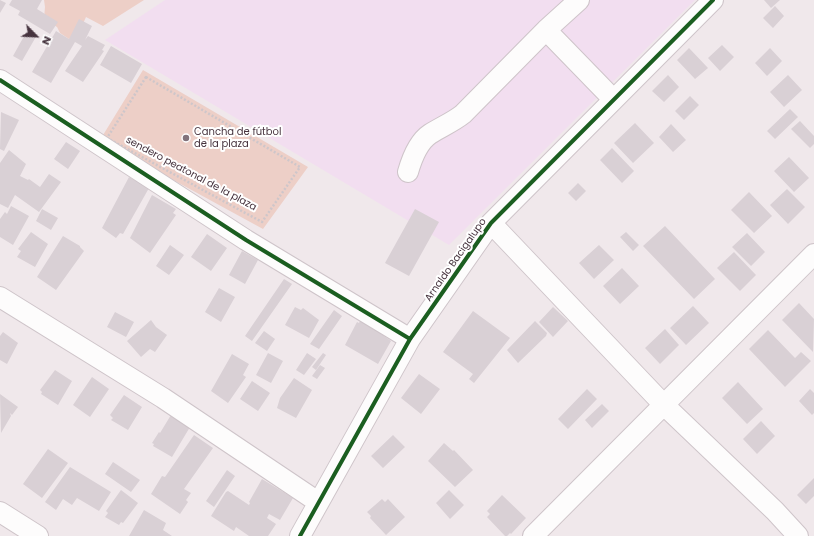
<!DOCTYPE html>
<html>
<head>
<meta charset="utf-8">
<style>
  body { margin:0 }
  #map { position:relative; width:814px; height:536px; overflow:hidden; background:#f0e8eb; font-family:Poppins,sans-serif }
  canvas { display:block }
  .north { position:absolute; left:16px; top:16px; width:40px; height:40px; -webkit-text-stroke:3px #fff; paint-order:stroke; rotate:114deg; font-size:11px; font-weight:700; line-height:16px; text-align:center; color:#46333e }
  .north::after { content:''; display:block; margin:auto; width:14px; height:18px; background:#46333e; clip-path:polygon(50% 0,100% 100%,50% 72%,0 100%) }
</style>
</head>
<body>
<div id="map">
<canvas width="814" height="536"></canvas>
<div class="north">N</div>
</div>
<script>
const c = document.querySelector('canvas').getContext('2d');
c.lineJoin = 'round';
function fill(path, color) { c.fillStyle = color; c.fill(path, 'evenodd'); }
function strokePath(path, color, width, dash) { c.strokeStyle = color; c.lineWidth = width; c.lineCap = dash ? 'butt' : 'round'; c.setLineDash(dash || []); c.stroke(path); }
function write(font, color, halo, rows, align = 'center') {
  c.font = font + ' Poppins,sans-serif'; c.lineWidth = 4; c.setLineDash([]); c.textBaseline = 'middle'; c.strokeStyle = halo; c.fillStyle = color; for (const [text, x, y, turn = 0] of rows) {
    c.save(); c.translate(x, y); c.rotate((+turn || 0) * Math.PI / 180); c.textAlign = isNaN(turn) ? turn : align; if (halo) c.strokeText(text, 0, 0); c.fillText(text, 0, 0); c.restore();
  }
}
fill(new Path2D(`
  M165 0H695L449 245 105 40Z`), '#f2def0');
fill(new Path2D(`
  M44 0H144L103 26 86 17 78 35 69 39 60 33 57 27 44 19 45 7Z
  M143 70 308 167 263 229 100 140Z`), '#edcfc7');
fill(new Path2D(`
  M0 0 6 3 0 13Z
  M12 0H42L37 9 58 22 50 34 18 15 20 11 9 5Z
  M764 0H780L771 8Z
  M775 6 784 16 773 28 763 18Z
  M79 19 92 26 85 40 88 36 105 45 102 50 104 51 83 82 65 71 82 46 75 42 51 83 32 72 56 31 69 39Z
  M28 29 37 35 22 61 13 56Z
  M722 45 734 57 720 71 708 58Z
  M111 46 142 64 131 83 100 65Z
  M689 48 708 68 695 79 677 60Z
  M770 48 782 61 767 76 755 63Z
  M668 75 679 87 664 102 652 91Z
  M788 75 802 90 784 107 770 92Z
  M690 96 699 105 684 120 675 111Z
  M790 109 798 117 775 139 767 131Z
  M1 112 19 120 4 151 0 149Z
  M800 121 814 136V144L810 148 791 129Z
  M635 123 654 143 633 163 614 143Z
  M671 124 686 140 673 152 659 137Z
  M66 142 80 151 68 169 54 159Z
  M612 148 634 171 622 183 600 160Z
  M9 150 26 164 20 176 28 180 29 179 40 187 49 174 61 182 39 212 15 195 8 208 0 204V163Z
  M789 157 809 178 794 192 774 171Z
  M129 177 149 188 123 234 120 233 116 238 102 228Z
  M578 183 586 191 576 201 568 193Z
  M787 189 805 207 788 224 770 205Z
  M749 192 772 216 754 233 731 210Z
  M152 195 176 209 173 213 176 215 150 253 130 238Z
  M11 206 29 216 13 245 0 237V219L5 212 7 214Z
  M42 209 58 218 51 230 36 221Z
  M415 209 439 222 409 276 385 263Z
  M665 226 715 279 694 299 643 246Z
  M31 232 48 244 35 267 17 257 21 251 18 249Z
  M626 232 639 245 633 251 620 237Z
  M747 233 765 252 751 266 732 247Z
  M207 234 227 248 211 271 191 257Z
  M63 236 80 246V247L84 251 56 290 37 277Z
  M170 245 184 255 169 275 156 266Z
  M599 245 614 260 594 279 579 263Z
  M242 251 258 260 245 284 229 275Z
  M734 252 756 275 740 291 717 268Z
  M622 268 639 286 620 304 603 286Z
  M284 279 292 284 252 341 245 336Z
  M219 288 235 297 221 322 205 312Z
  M799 303 814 319 813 352 782 320Z
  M693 306 709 323 686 345 670 328Z
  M295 307 301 310 303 308 319 320 309 338 285 325Z
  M553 307 568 321 553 337 539 322Z
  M334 310 342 316 319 349 310 344Z
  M473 311 510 338 474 383 469 379 473 374 443 352Z
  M115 312 134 322 126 337 107 327Z
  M361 319 391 341 378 364 345 345 357 322 359 323Z
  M151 320 156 327 167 335 155 352 150 349 141 357 127 341Z
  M535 321 547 333 546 336 518 363 507 350Z
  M665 329 679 345 660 364 645 348Z
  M768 330 795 358 801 352 811 361 785 387 749 349Z
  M264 331 275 339 267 351 255 343Z
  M3 332 18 343 7 364 0 360V336Z
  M268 353 283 361 271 383 256 375Z
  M307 353 316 359 304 375 296 370Z
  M323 353 326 355 316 370 312 367Z
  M232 354 249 364 243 375 246 377 228 403 211 391Z
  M320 365 325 368 317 379 312 376Z
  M55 370 72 381 58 405 41 394 42 392 40 390Z
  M419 374 440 389 421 414 401 398Z
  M92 377 109 389 90 417 73 405Z
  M294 378 312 390 296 418 277 408 280 398Z
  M252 381 270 393 258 411 240 399Z
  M738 382 763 409 747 424 722 398Z
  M587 389 597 399 568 429 558 419Z
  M810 389 814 393V413L812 415 799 401Z
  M0 394 18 407 12 415 10 413 11 416 1 433Z
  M124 395 142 407 128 430 111 420 113 418 110 415Z
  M602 404 609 411 592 428 585 420Z
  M174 410 193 422 172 457 153 446 154 444 152 443 159 432 160 433Z
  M761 421 775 436 757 454 743 439Z
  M194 435 213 448 184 489 191 493 186 500 188 502 180 514 151 494 162 476 165 477Z
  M393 435 405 447 383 468 371 456Z
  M444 443 453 451 454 450 473 470 455 487 428 461Z
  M48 449 68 463 42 498 23 484Z
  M113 462 140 480 131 492 105 474Z
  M70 467 111 492 99 511 77 498 72 505 63 499 56 510 45 502Z
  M227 470 235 476 214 507 206 501Z
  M814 478V496L806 504 797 495Z
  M262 479 293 498 280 520 269 514 267 518 276 524 268 536H249L236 527 234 531 211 516 226 492 228 491 249 505 250 503 249 502Z
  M121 490 138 503 123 523 121 522 119 525 105 517 108 513 106 511Z
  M449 490 464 505 450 519 436 503Z
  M502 495 526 518 511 534 510 533 507 536H505L487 517 490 514 487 511Z
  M382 499 385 502 388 499 405 517 386 535 370 518 371 516 367 512Z
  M144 510 166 523 163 530 172 536H129Z`), '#d9d0d5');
const minor = new Path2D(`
  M546 30 613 99
  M0 80 246 240 410 339
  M408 172C412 158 418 142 430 134 441 127 453 122 463 114L546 30 579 0
  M491 223 664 405 775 511 798 536
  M0 297 163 398 318 502
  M0 512 38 536
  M300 536 410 339 491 223 713 0
  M533 536 814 254`);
strokePath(minor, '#cec4c9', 22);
strokePath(new Path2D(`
  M146 77 300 167 262 222 107 138Z`), '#cec6ca', 2.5, [2, 2]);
strokePath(minor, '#fdfcfc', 20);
strokePath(new Path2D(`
  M0 80 246 240 410 339
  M300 536 410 339 491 223 713 0`), '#1b5e20', 4);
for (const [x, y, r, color] of [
  [186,138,4,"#82727b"]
]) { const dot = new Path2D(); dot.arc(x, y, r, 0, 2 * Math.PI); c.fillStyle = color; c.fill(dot); strokePath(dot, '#fff', 1.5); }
write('10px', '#46333e', '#fff', [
  ["Cancha de fútbol",194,132],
  ["de la plaza",194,144]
], 'left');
write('10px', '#46333e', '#fff', [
  ["sendero peatonal de la plaza",191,174,28],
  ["Arnaldo Bacigalupo",456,260,-55]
]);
</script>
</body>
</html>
